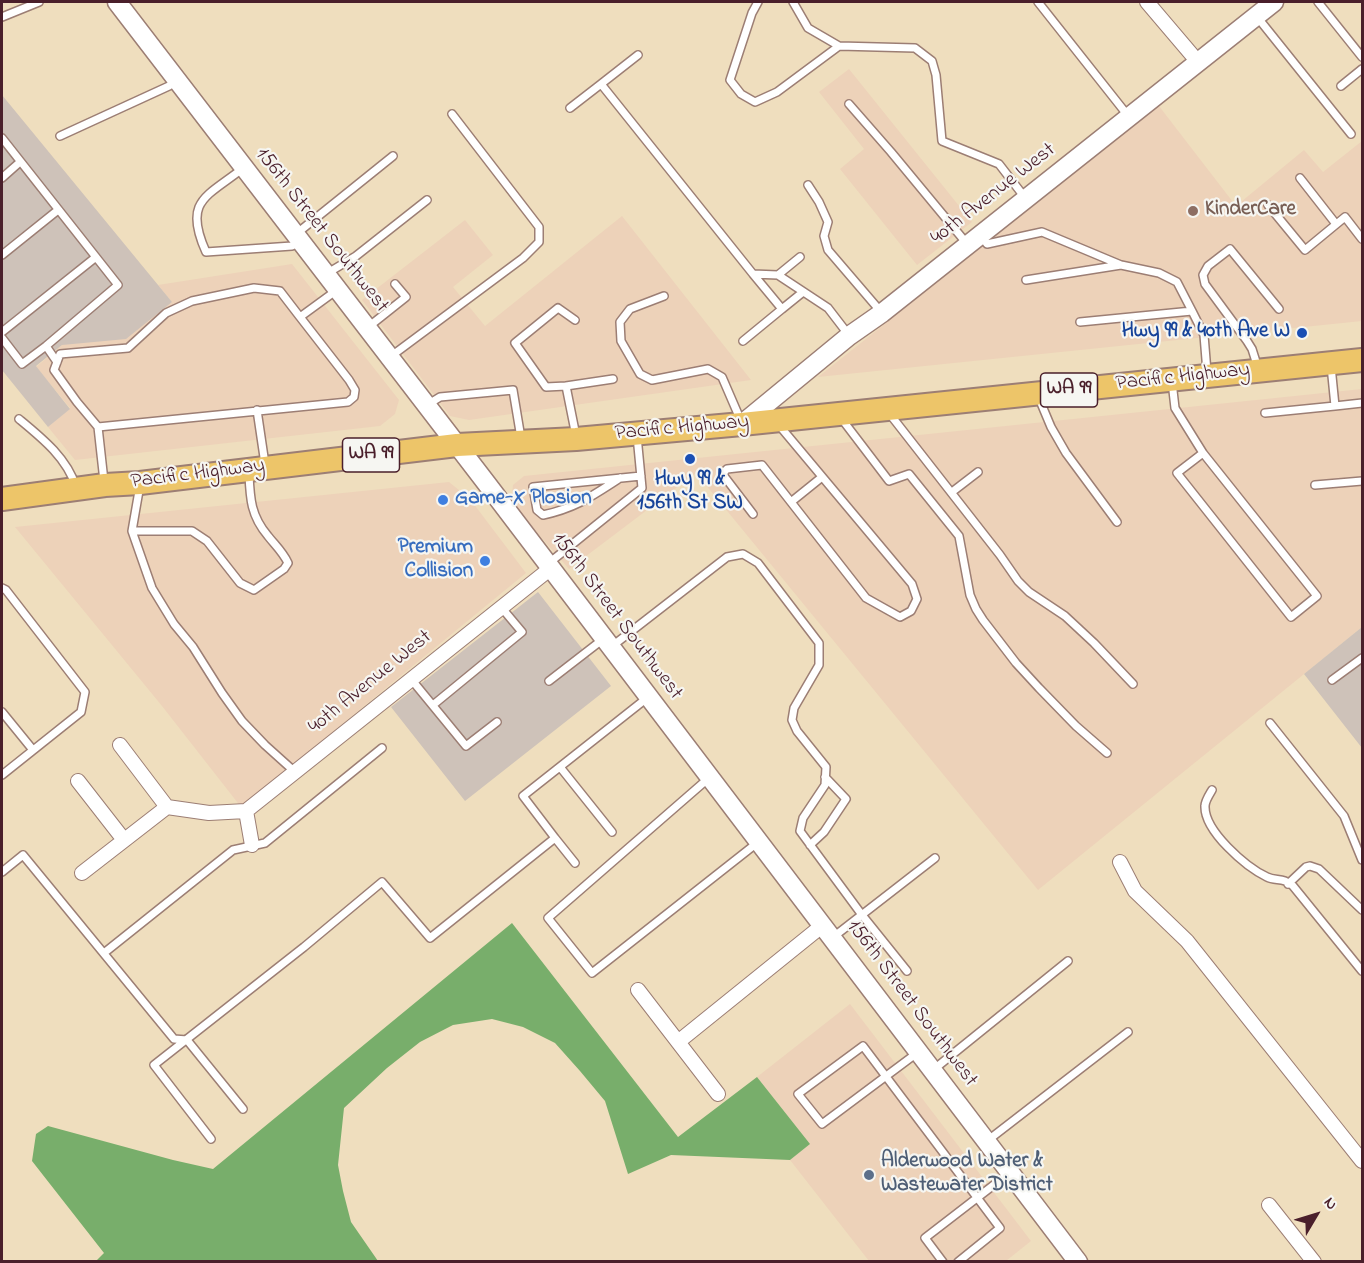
<!DOCTYPE html>
<html>
<head>
<meta charset="utf-8">
<style>
  body { margin:0 }
  #map { position:relative; width:1364px; height:1263px; overflow:hidden; background:#efdebe; font-family:"Indie Flower",sans-serif }
  canvas { display:block }
  .frame { position:absolute; inset:0; border:3px solid #4a1f2b; pointer-events:none }
  .north { position:absolute; left:1286px; top:1185px; width:60px; height:60px; -webkit-text-stroke:4px #f6f6f2; paint-order:stroke; rotate:52deg; font-size:16px; font-weight:700; line-height:24px; text-align:center; color:#4a1f2b }
  .north::after { content:''; display:block; margin:auto; width:21px; height:27px; background:#4a1f2b; clip-path:polygon(50% 0,100% 100%,50% 72%,0 100%) }
</style>
</head>
<body>
<div id="map">
<canvas width="1364" height="1263"></canvas>
<div class="frame"></div>
<div class="north">N</div>
</div>
<script>
const c = document.querySelector('canvas').getContext('2d');
c.lineJoin = 'round';
function fill(path, color) { c.fillStyle = color; c.fill(path, 'evenodd'); }
function strokePath(path, color, width, dash) { c.strokeStyle = color; c.lineWidth = width; c.lineCap = dash ? 'butt' : 'round'; c.setLineDash(dash || []); c.stroke(path); }
function write(font, color, halo, rows, align = 'center') {
  c.font = font + ' "Indie Flower",sans-serif'; c.lineWidth = 4.5; c.setLineDash([]); c.textBaseline = 'middle'; c.strokeStyle = halo; c.fillStyle = color; for (const [text, x, y, turn = 0] of rows) {
    c.save(); c.translate(x, y); c.rotate((+turn || 0) * Math.PI / 180); c.textAlign = isNaN(turn) ? turn : align; if (halo) c.strokeText(text, 0, 0); c.fillText(text, 0, 0); c.restore();
  }
}
fill(new Path2D(`
  M849 69 972 222 917 265 840 169 864 149 819 92Z
  M1159 106 1236 206 1304 150 1323 172 1362 141V321L818 377Z
  M622 216 751 380 469 420 450 416 362 300 465 220 493 255 453 287 485 326Z
  M292 264 399 400 395 414 380 426 75 460 48 427 70 408 36 367 62 345 172 302 158 285Z
  M1362 389V627L1038 890 696 473 569 569 511 503 513 485 524 476Z
  M449 482 470 499 526 573 241 807 162 706 15 527Z
  M850 1004 1031 1241 1006 1261H869L790 1160 810 1144 757 1077Z`), '#edd2b9');
fill(new Path2D(`
  M2 95 172 302 126 339 62 345 36 366 70 409 48 427 2 370Z
  M538 592 611 686 465 801 391 707Z
  M1362 627V748L1304 674Z`), '#cec2b9');
fill(new Path2D(`
  M512 923 678 1137 757 1077 810 1144 790 1160 671 1155 628 1174 605 1101 580 1071 555 1043 523 1027 492 1019 453 1025 420 1042 387 1068 344 1108 338 1165 343 1191 351 1222 378 1261H96L104 1253 32 1161 36 1134 48 1126 173 1160 213 1169Z`), '#78ae6b');
const service = new Path2D(`
  M758 2 752 13 730 80 741 94 755 102 777 92 839 46
  M793 2 808 28 839 46 915 48 932 61 936 75 942 141 999 164 1026 199
  M1038 2 1129 117
  M1318 2 1362 57
  M2 17 39 2
  M1258 18 1351 134
  M601 84 638 55
  M1341 86 1362 69
  M849 104 891 152 968 245
  M570 108 601 84 753 274 778 275 828 308 848 334
  M60 136 169 86 175 81
  M2 138 118 285 46 346 22 364 2 338
  M242 169C206 197 183 201 206 252L292 246 300 241
  M2 178 20 162
  M1300 178 1336 224
  M808 185 819 202 828 222 824 236 828 250 882 313
  M1268 205 1305 250 1345 217 1362 239
  M296 234 393 156
  M982 237 987 244 1042 232 1121 265 1026 280
  M2 255 58 210
  M326 274 356 256 427 200
  M753 274 782 309 803 292
  M778 275 800 257
  M664 296 630 309 620 322 621 341 640 374 652 380 708 369 722 377 741 421
  M1192 311 1204 335 1207 372
  M300 317 349 380 355 390 354 397 348 402 98 427 77 402 54 370 60 354 128 348 166 313 192 301 254 288 280 291 300 317 337 290
  M575 320 558 308 515 343 546 387 566 386 576 436
  M1080 322 1192 311 1177 282 1159 273 1121 265
  M367 328 406 297 395 284
  M2 332 96 257
  M743 341 782 309
  M46 346 57 362
  M390 357 523 258 539 242V227L452 114
  M1258 368 1252 349 1247 341 1205 284 1203 275 1208 266 1230 249 1279 309
  M1172 382 1175 408 1203 453 1177 473 1291 617 1317 596 1203 453
  M566 386 613 379
  M1038 396 1051 427 1066 453 1117 522
  M427 405 440 397 513 390 521 438
  M1335 406 1362 403
  M257 410 265 464
  M889 413 1000 555 1018 581 1029 592 1065 616 1094 643 1133 684
  M1265 413 1335 406 1331 366
  M841 418 889 481 909 474 959 536 970 595 976 609 983 620 1016 663 1039 688 1076 726 1107 753
  M19 419C42 438 67 458 76 487
  M98 427 104 481
  M620 478C592 496 576 508 543 515L537 510 533 487 641 476
  M140 485 132 531 152 588 174 624 193 647 222 693 242 721 265 745 295 772
  M1315 485 1362 481
  M952 492 978 472
  M791 502 822 477
  M753 514 724 476V472L727 469 762 465 866 598 900 617 911 611 917 599 912 584 778 424
  M132 531H192L207 541 240 583 254 590 284 569 288 563C283 552 275 545 268 536 251 516 250 499 249 474
  M549 563 642 488 637 436
  M2 588 6 590 85 692 81 712 2 775
  M611 647 727 557 743 554 758 563 819 643V665L794 708 792 720 797 731 826 767 825 785 803 818 800 831 862 915 907 971
  M411 679 466 746 497 722
  M1332 680 1362 658
  M549 681 602 640
  M433 705 522 632 501 607
  M2 712 33 750
  M1270 723 1344 816 1362 860
  M560 767 612 832
  M710 777 548 918 592 973 757 843
  M1212 790C1209 795 1205 801 1205 806 1204 831 1246 867 1267 877 1273 880 1279 879 1285 881 1288 882 1290 884 1293 886L1362 971
  M555 838 575 863
  M810 845 824 832 846 799 825 777
  M2 872 23 855 174 1039 187 1040 243 1109
  M1288 884 1306 867 1310 866 1319 869 1362 910
  M832 938 935 858
  M104 953 233 850 265 843 382 748
  M917 1053 822 1124 798 1094 863 1046 1000 1228 958 1262
  M933 1070 1068 961
  M211 1139 154 1065 304 947 382 882 430 938 555 838 523 796 647 698
  M987 1141 1128 1032
  M943 1262 925 1238 1008 1174`);
const minor = new Path2D(`
  M1147 2 1198 62
  M120 745 167 807
  M78 781 124 840
  M252 845 246 811 551 568
  M1120 862 1135 891 1187 941 1362 1161
  M82 873 167 807 209 813 246 811
  M638 990 718 1094
  M678 1042 823 925
  M1269 1205 1314 1262`);
const tertiary = new Path2D(`
  M117 2 487 484 1078 1262
  M742 424 849 336 882 313 1274 2`);
const trunk = new Path2D(`
  M2 499 105 485 140 483 457 445 576 439 742 424 1362 360`);
strokePath(service, '#9c7e74', 10);
strokePath(minor, '#9c7e74', 16);
strokePath(tertiary, '#9c7e74', 21);
strokePath(trunk, '#9c7e74', 26);
strokePath(service, '#fff', 7);
strokePath(minor, '#fff', 14);
strokePath(tertiary, '#fff', 18);
strokePath(trunk, '#edc569', 22);
for (const [x, y, r, color] of [
  [1193,211,6,"#8d6e63"],
  [1302,333,6,"#1a4fb4"],
  [690,459,6,"#1a4fb4"],
  [443,500,6,"#3f7fe0"],
  [485,561,6,"#3f7fe0"],
  [869,1175,6,"#5c6f8a"]
]) { const dot = new Path2D(); dot.arc(x, y, r, 0, 2 * Math.PI); c.fillStyle = color; c.fill(dot); strokePath(dot, '#f6f6f2', 2); }
for (const [x, y, w] of [
  [1069,390,57],
  [371,455,57]
]) { const box = new Path2D(); box.roundRect(x - w / 2, y - 17, w, 34, 4.5); c.fillStyle = '#f6f6f2'; c.fill(box); strokePath(box, '#4a1f2b', 1.5); }
write('bold 20px', '#4a1f2b', null, [
  ["WA 99",1069,390],
  ["WA 99",371,455]
]);
write('21px', '#4a1f2b', '#f6f6f2', [
  ["40th Avenue West",994,195,-38],
  ["156th Street Southwest",321,231,52],
  ["Pacific Highway",1183,378,-6],
  ["Pacific Highway",682,429,-5],
  ["Pacific Highway",198,475,-7],
  ["156th Street Southwest",616,617,53],
  ["40th Avenue West",371,683,-39],
  ["156th Street Southwest",911,1004,53]
]);
write('bold 21px', '#785e54', '#f6f6f2', [
  ["KinderCare",1205,211]
], 'left');
write('bold 21px', '#164399', '#f6f6f2', [
  ["Hwy 99 & 40th Ave W",1290,333],
  ["Hwy 99 &",690,481,"center"],
  ["156th St SW",690,505,"center"]
], 'right');
write('bold 21px', '#366cbe', '#f6f6f2', [
  ["Game-X Plosion",455,500],
  ["Premium",473,549,"right"],
  ["Collision",473,573,"right"]
], 'left');
write('bold 21px', '#4e5e75', '#f6f6f2', [
  ["Alderwood Water &",881,1163],
  ["Wastewater District",881,1187]
], 'left');
</script>
</body>
</html>
